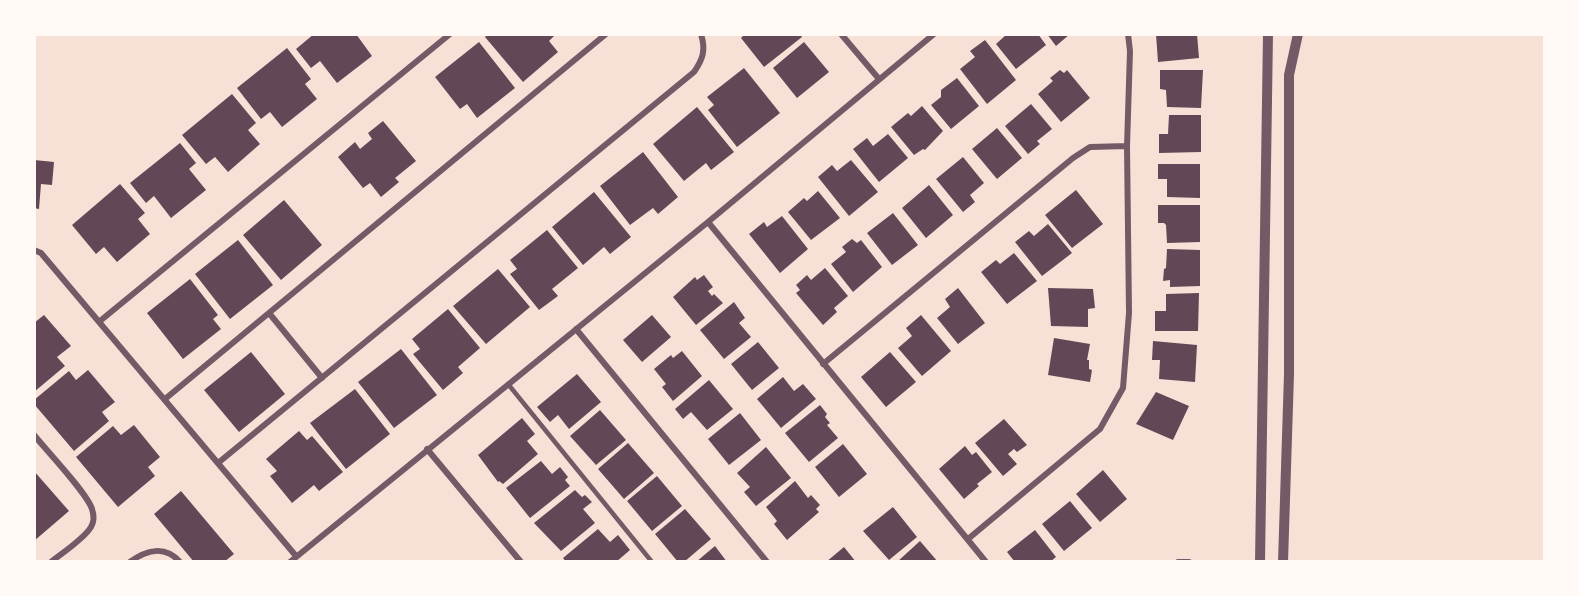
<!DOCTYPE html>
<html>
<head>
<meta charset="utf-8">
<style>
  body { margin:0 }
  #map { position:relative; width:1579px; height:596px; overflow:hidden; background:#f7e1d7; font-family:"PT Sans Narrow",sans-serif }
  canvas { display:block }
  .frame { position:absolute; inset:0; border:36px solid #fffaf5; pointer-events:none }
</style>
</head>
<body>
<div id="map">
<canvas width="1579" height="596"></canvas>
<div class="frame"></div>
</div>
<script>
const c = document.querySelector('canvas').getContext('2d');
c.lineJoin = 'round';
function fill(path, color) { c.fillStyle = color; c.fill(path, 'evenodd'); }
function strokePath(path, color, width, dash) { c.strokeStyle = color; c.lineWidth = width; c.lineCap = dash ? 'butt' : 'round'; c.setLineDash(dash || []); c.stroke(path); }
fill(new Path2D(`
  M314 34H356L372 56 337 83 320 61 311 68 296 49Z
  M488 34H556L549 41 558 52 523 82 485 37Z
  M745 34H800L802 37 764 67 741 38Z
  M1007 34H1038L1046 45 1016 69 996 44Z
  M1047 34H1070L1056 46Z
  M1156 34H1197L1199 58 1158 62Z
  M985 40 1016 80 987 104 960 69 975 57 970 51Z
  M479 42 515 88 477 118 467 104 460 109 435 77Z
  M804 42 829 72 797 98 773 68Z
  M287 48 311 79 305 84 317 99 282 127 270 112 261 119 237 88Z
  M744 68 780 113 737 147 708 110 714 105 707 97Z
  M1060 70 1064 73 1067 70 1090 98 1061 122 1038 94 1053 81 1050 78Z
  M1160 70H1203L1201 108 1167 107 1166 90 1160 89Z
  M957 78 979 106 951 129 931 105 941 97V90Z
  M232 94 256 123 248 130 260 144 228 172 215 157 206 164 182 135Z
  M1031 104 1052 129 1037 141 1040 144 1028 154 1005 126Z
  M922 106 943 131 925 150 923 149 914 155 891 127 908 113 911 116Z
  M697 107 734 152 711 170 706 163 684 181 653 144Z
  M1169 115H1201V152L1159 153V134H1168Z
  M383 121 416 161 395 178 399 182 381 197 370 183 363 188 338 157 355 142 360 149 372 139 368 133Z
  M997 128 1022 158 997 179 972 149Z
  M888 134 908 158 879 182 853 149 867 138 873 146Z
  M180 143 196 163 189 169 206 190 171 218 154 196 146 203 130 183Z
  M643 152 678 197 658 214 653 208 630 225 600 186Z
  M963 157 984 183 970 195 975 202 963 212 936 179Z
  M34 160 54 162 52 185 41 184 39 209 34 208Z
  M851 160 878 192 849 216 818 177 832 165 837 171Z
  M1158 164H1200V198L1167 197V179H1158Z
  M120 184 145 213 138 219 150 234 117 262 104 247 96 254 72 225Z
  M929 185 953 215 926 238 902 208Z
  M1076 190 1103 224 1072 248 1045 215Z
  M818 191 840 218 811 240 788 212 804 198 807 201Z
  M594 192 631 237 610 254 604 247 583 265 552 227Z
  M284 200 322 245 281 280 243 235Z
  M1158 205H1200V242L1167 243 1166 225 1164 223H1158Z
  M893 213 918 245 892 265 867 233Z
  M782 216 808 249 780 273 749 234 764 222 767 227Z
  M1048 224 1072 253 1042 276 1015 242 1029 231 1034 236Z
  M547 230 578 268 552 289 558 296 539 310 510 274 517 269 510 260Z
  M852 239 857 243 861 240 882 267 853 292 831 264 846 252 842 247Z
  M238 240 273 285 230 319 195 274Z
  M1167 249 1200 250V286L1170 287V280L1163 281 1164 269 1166 268Z
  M1014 253 1037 281 1007 304 981 272 996 260 1000 264Z
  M825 268 848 296 834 308 837 312 823 325 796 293 800 290 796 285 807 275 811 280Z
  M498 269 530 307 486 344 453 306Z
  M704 275 713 287 708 291 712 296 714 294 723 303 696 325 673 297 695 277 697 280Z
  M190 279 218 315 213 319 221 329 183 359 147 313Z
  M958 288 985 323 958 344 937 318 950 307 945 299Z
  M1048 288 1093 289 1095 308 1088 309V327L1051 326Z
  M1199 293 1198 331H1155V311H1166V294Z
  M734 302 745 318 739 323 751 337 724 359 700 330Z
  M448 309 480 348 458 367 463 373 443 390 413 354 420 349 412 339Z
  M44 315 71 346 57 357 65 366 34 392V323Z
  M652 315 671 337 642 362 623 340Z
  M921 315 951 351 922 376 898 348 912 336 906 328Z
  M1054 338 1090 344 1087 360H1089V369L1092 370 1090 382 1048 375Z
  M1153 341 1197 345 1195 382 1159 379 1160 360H1152Z
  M758 342 779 368 752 390 731 364Z
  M401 349 437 395 394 428 358 382Z
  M682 351 702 376 673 401 662 387 666 384 654 369 671 355 673 358Z
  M251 352 285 394 239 432 204 390Z
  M890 352 916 382 886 407 861 377Z
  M88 370 115 402 102 412 109 421 74 451 34 404V400L69 371 76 380Z
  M577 374 601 402 569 429 558 415 550 422 537 407Z
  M783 377 794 391 803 384 816 399 781 428 757 399Z
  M709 380 733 409 707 430 691 412 683 419 675 409Z
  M355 389 390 434 346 469 310 423Z
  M1156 392 1189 406 1173 440 1136 424Z
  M820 405 827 414 825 417 830 423 827 425 838 438 809 462 785 433Z
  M600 410 626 440 596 465 570 436Z
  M740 413 761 440 729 465 708 439Z
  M522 418 535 434 527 441 538 454 503 484 499 481 498 482 478 455Z
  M1004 419 1027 445 1017 452 1014 449 1008 454 1017 464 1003 476 975 443Z
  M134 425 160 457 148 467 155 476 118 507 76 457 113 426 121 435Z
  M299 431 307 440 312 436 343 472 319 491 314 485 292 503 270 476 277 471 266 459Z
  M628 443 654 473 624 499 598 469Z
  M843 444 867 474 839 497 815 467Z
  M965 446 972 455 976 452 992 472 977 484 979 486 964 499 939 469Z
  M766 447 791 478 756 506 744 492 750 487 737 473Z
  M541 461 552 474 560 467 568 477 565 480 570 486 530 518 506 488Z
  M1103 470 1127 499 1100 522 1076 494Z
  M34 471 69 511 34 541Z
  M657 476 682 506 652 531 627 501Z
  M795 481 808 498 811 495 820 505 816 509 819 512 787 540 774 524 777 521 766 507Z
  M575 490 582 497 585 495 592 502 583 509 595 523 561 551 534 523Z
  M181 491 234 554 224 562H194L154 514Z
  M1070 501 1092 528 1064 551 1042 524Z
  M893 507 917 537 889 560 863 531Z
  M685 509 711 539 684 562H678L655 534Z
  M598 529 610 542 618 535 630 550 616 562H566L563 558Z
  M1035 530 1056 557 1050 562H1015L1007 552Z
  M920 541 938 562H897Z
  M715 546 727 562H696Z
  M844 547 856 562H826Z`), '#644757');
strokePath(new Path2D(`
  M508 384 652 562`), '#755966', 4.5);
strokePath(new Path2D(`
  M841 34 879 79
  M708 222 986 562
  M34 250 41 253 296 556
  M269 313 322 378
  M100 321 450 34
  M576 329 767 562
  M823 364 1073 158 1090 147 1127 146
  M165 399 606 34
  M34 435C47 451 87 493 92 509 94 515 94 522 91 527 84 539 62 553 51 562
  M427 449 521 562
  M218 463 694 72C703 59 706 50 701 34
  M968 539 1100 429 1123 388 1129 313 1127 146 1130 51 1128 34
  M130 562C146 550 165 545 180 562
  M290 562 708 222 934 34
  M1178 562H1189`), '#755966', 6);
strokePath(new Path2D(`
  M1260 562 1268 34
  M1283 562 1289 374V75L1298 34`), '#755966', 10);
</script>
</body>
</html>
